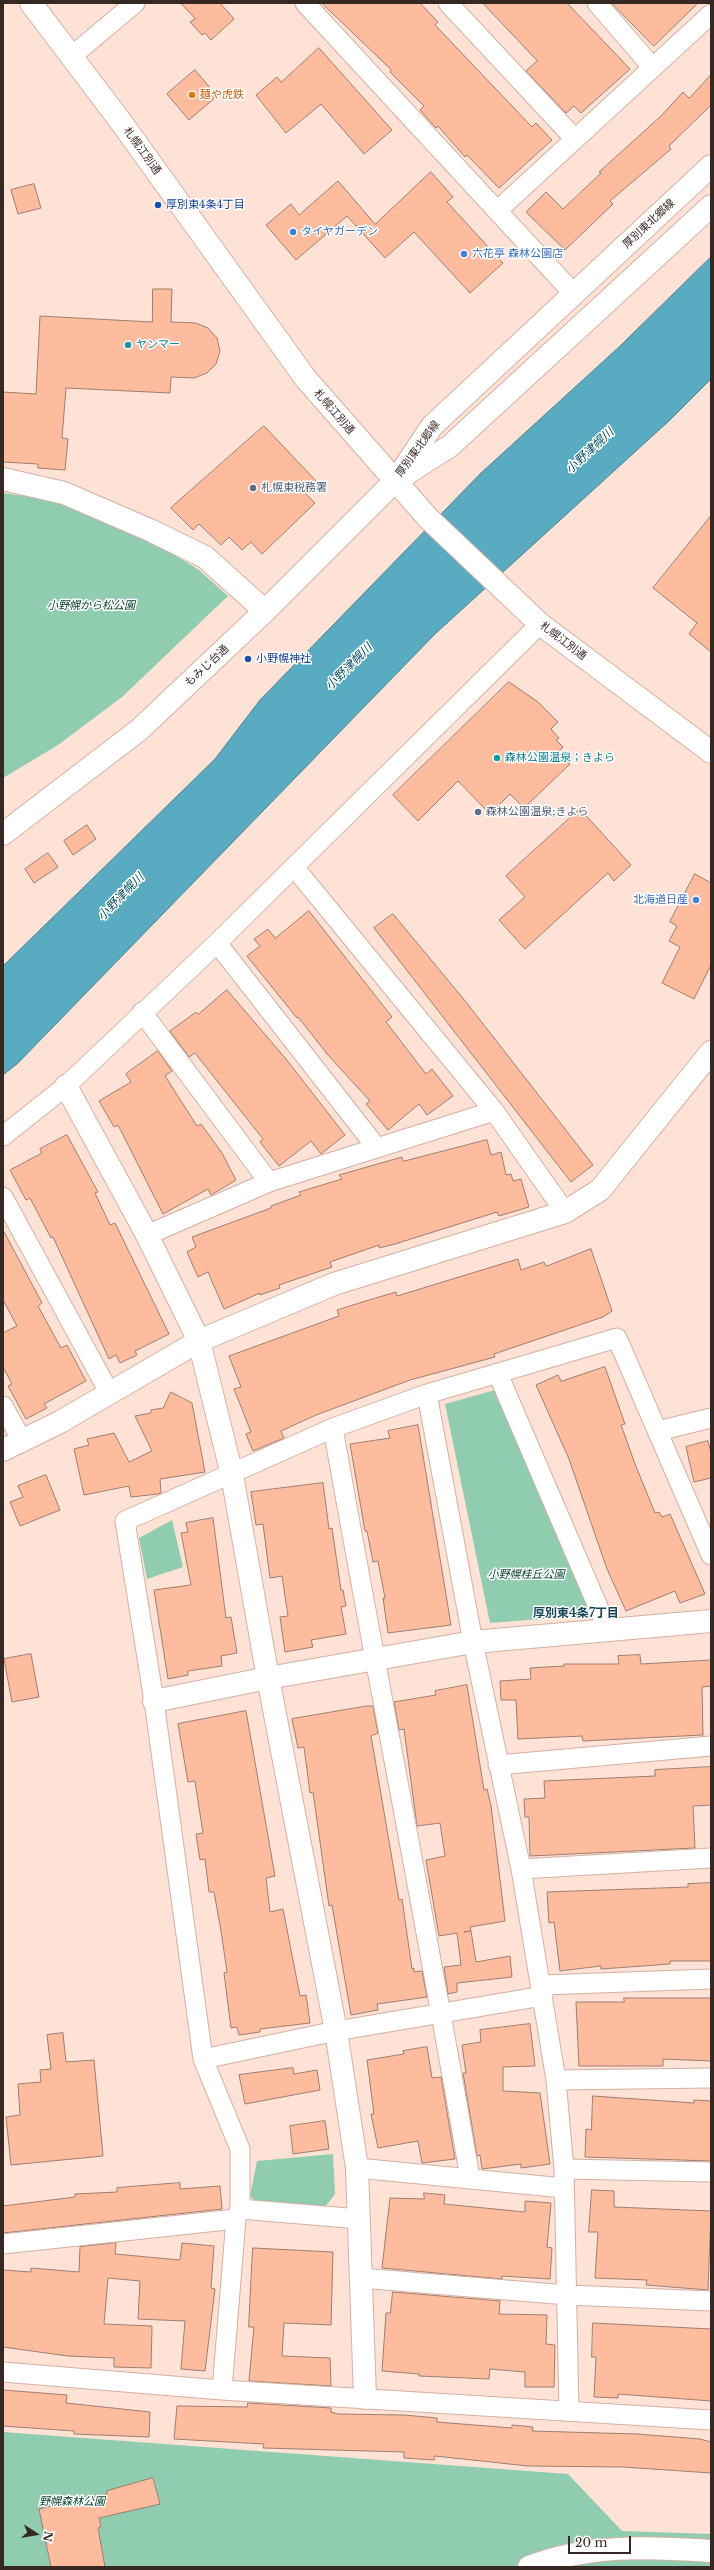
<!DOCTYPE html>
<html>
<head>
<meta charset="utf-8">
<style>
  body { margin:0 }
  #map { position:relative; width:714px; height:2570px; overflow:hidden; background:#fee2d6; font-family:"Libre Baskerville",serif }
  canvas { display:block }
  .frame { position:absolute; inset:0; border:4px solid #362923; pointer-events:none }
  .north { position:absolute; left:16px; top:2514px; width:40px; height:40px; -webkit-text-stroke:3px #fff; paint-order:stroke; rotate:102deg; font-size:11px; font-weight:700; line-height:16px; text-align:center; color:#362923 }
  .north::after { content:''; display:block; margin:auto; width:14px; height:18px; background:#362923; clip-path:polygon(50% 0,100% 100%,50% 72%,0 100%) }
  .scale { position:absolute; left:568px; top:2536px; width:63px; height:18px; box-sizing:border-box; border:2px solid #362923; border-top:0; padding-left:5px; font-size:12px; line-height:14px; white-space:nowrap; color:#362923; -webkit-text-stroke:3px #fff; paint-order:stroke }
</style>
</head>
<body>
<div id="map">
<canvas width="714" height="2570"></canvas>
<div class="frame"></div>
<div class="north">N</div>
<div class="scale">20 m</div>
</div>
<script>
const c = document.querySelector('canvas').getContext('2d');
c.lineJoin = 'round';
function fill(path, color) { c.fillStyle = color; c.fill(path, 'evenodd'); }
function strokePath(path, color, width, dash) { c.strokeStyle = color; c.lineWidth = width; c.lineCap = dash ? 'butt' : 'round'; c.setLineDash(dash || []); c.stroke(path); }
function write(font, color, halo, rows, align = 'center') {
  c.font = font + ' "Libre Baskerville","Noto Sans JP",serif'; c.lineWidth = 3; c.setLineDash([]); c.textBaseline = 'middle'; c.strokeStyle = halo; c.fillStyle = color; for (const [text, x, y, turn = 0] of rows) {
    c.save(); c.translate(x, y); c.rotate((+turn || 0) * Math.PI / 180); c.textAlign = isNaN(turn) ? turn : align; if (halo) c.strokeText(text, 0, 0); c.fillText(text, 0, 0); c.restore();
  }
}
fill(new Path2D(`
  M3 493 67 502 134 530 199 570 228 596 122 697 58 745 3 778Z
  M495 1390 592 1615 490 1623 445 1404Z
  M172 1520 183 1567 147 1579 139 1538Z
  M333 2154 335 2194 325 2207 256 2203 250 2196 257 2161Z
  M3 2432 568 2474 622 2531 711 2534V2567H3Z`), '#8fccb0');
const water = new Path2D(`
  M711 257V379L670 420 435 634 17 1064 3 1075V966L215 759 260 700 481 473 619 347Z`);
fill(water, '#59abc1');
strokePath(water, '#4e8492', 1);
const building = new Path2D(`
  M181 3H220L234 19 211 40 205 33 202 35 190 22 195 19Z
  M322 3H420L438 22 435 25 532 127 536 123 552 140 499 188 467 155 465 157 438 126 436 128 420 110 424 106 390 72 391 70Z
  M483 3H567L630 69 581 113 574 106 566 113 526 71 537 61Z
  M612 3H698L654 46Z
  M319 48 392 130 364 154 321 104 286 133 256 95 277 77 281 82Z
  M195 70 217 96 189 120 167 94Z
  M711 75V105L669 146 671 149 610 201 613 204 565 250 526 212 546 192 563 209 601 173 599 172 661 116 683 92 689 98Z
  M431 172 453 197 447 202 503 263 470 293 414 232 385 258 347 216 296 260 266 225 291 204 299 215 338 181 375 224Z
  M34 184 41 208 18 214 11 190Z
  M153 289H172L171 322 196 323 208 328 217 338 220 351 216 364 207 373 194 378 171 377 170 393 66 388 62 438 68 439 65 470 38 468V464L3 462V392L36 394 40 316 152 322Z
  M264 426 317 482 305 493 315 503 262 554 251 542 242 550 229 537 221 545 199 524 193 530 171 508Z
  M711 516V652L689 634 697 623 653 588Z
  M509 682 538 702 558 722 551 729 559 738 556 740 563 747 558 752 570 764 524 808 510 794 490 814 458 781 418 821 393 795Z
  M580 809 631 865 614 881 608 873 525 949 499 920 525 897 506 876Z
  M87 825 96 839 73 855 64 841Z
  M48 853 58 867 34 883 25 869Z
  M695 874 711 883V965L694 999 662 983 680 947 669 941 677 926 670 922Z
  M309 911 392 1017 386 1022 426 1074 432 1069 453 1096 427 1115 419 1104 388 1130 366 1104 370 1101 328 1055 298 1017 297 1018 247 956 260 946 254 939 268 929 275 938Z
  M393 914 466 1002 593 1165 571 1182 374 928Z
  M227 990 286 1059 345 1135 321 1154 311 1141 279 1166 260 1142 263 1139 195 1053 189 1057 170 1031 196 1012 198 1014Z
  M158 1051 172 1071 165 1076 197 1126 201 1124 222 1153 236 1180 211 1195 208 1189 163 1214 118 1125 114 1127 99 1101 131 1082 126 1074Z
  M67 1135 98 1192 95 1193 110 1225 115 1223 169 1334 135 1351 137 1355 120 1363 116 1355 109 1359 53 1237 51 1238 30 1198 26 1200 10 1170 42 1153 40 1149Z
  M487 1140 491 1155 501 1152 506 1175 511 1174 513 1181 521 1179 529 1207 499 1216 497 1212 395 1244 379 1248V1245L330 1262 332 1267 279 1285 280 1288 260 1295V1293L224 1309 208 1272 198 1277 187 1252 196 1247 192 1237 271 1208V1206L301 1195 299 1192 342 1179 339 1175 402 1157 403 1161Z
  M3 1230 42 1303 38 1306 61 1348 67 1345 86 1381 44 1404 47 1408 26 1419 8 1386 12 1384 3 1367V1333L17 1326 3 1300Z
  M591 1249 612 1311 603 1317 494 1354 495 1357 410 1380 316 1415 281 1431 284 1438 253 1451 246 1434 251 1432 234 1389 241 1387 229 1356 339 1316 337 1310 369 1300 396 1292 397 1296 518 1259 521 1270 544 1262 546 1266Z
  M605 1367 625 1424 621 1425 635 1464 655 1513 659 1512 662 1517 670 1514 705 1594 680 1603 675 1591 626 1611 607 1569 569 1459 536 1385 558 1375 561 1381Z
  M171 1392 192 1403 205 1472 160 1479 161 1493 158 1494 131 1497 129 1486 84 1495 74 1449 89 1445 87 1439 114 1433 129 1462 152 1451 135 1416 151 1413V1410L163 1408Z
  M418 1425 451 1625 388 1633 383 1598H385L378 1561 373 1562 367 1531H365L350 1444 390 1438 388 1431Z
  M708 1441 711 1453V1478L694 1482 686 1447Z
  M46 1475 60 1510 20 1526 10 1502 23 1497 18 1486Z
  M323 1483 329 1529 332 1528 341 1590H343L346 1606 341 1607 346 1634 311 1640 313 1647 285 1652 280 1617 288 1616 282 1576 270 1578 263 1524 256 1525 251 1492Z
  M213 1518 226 1618 231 1617 237 1653 221 1656 222 1666 188 1671V1675L168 1679 154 1590 191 1585 181 1533 188 1532 186 1523Z
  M31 1654 39 1697 12 1702 4 1659Z
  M640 1655 641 1664 711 1660V1686L702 1687 703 1735 583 1741 582 1736 518 1739 516 1700H501L500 1681 531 1679 530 1668 564 1666V1664H619L618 1656Z
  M467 1685 484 1790 487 1789 491 1806 505 1921 470 1927 471 1931 464 1932 471 1931 476 1962 510 1956 512 1977 457 1983V1992L448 1994 444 1967 461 1965 457 1933 439 1936 426 1860 445 1856 440 1823 417 1826 404 1729 399 1730 394 1702 436 1695 435 1691Z
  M367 1706H373L378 1733 371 1736 399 1900 402 1899 412 1969 414 1968V1972L422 1971 427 1997 377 2004 378 2010 351 2015 332 1905 329 1906 313 1792 310 1793 304 1747 298 1748 292 1719Z
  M246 1711 275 1876 266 1878 270 1912 283 1909 300 1996 306 1995 310 2023 260 2029V2032L239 2035 237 2027 231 2028 224 1973 227 1972 221 1931 214 1892H209L205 1859 200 1860 196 1834 203 1833 195 1781 188 1782 178 1724Z
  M711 1767V1805L693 1806 695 1848 530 1856 529 1817H525L524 1799 545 1798 544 1781 655 1776V1770Z
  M711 1883V1961H670V1964L601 1969V1966L560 1971 554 1922 549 1923 547 1892 688 1887V1884Z
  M624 1998H711V2061L663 2059V2066H579L576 2002H624Z
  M530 2024 535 2066 503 2067V2091L540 2093 550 2164 521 2168V2164L482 2169 480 2155 477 2156 463 2073H466L462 2045 481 2042 480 2030Z
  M63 2033 66 2062 94 2060 103 2156 11 2165 6 2117 20 2115 18 2084 41 2082 40 2070 51 2069 47 2035Z
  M427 2047 432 2078 441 2077 455 2159 422 2163 418 2141 378 2148 371 2114H374L367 2060 404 2054 403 2051Z
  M293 2068 294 2074 317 2070 320 2090 245 2104 239 2075Z
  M593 2096 694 2103V2100L711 2101V2161L585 2157 586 2129 591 2130Z
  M325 2121 329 2149 293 2154 290 2126Z
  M180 2183V2189L220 2186 222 2209 3 2233V2206L75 2197V2194L117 2192V2188Z
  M592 2190 614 2191V2207L711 2211 708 2290 646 2285 647 2280 595 2278 598 2232H589Z
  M424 2193 445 2195 444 2204 525 2212V2201L551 2203 547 2247 552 2248 550 2279 502 2276V2279L382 2268 390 2198 424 2199Z
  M116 2243 115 2254 180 2260 182 2243 214 2246 211 2288 215 2289 205 2371 181 2369 185 2321 138 2319 140 2281 108 2278 104 2324 152 2326 151 2368 114 2367V2358L68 2356 3 2347V2270L31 2272V2268L79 2272 80 2247Z
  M253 2248 333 2252 331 2325 284 2323 282 2356 330 2358 331 2386 249 2381 254 2327H249Z
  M393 2292 500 2301 499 2314 547 2315 546 2344 555 2345 554 2387H525V2372L490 2369 489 2379 419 2376V2374L382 2371 386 2313H390Z
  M593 2323 711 2329V2401L618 2394V2398L594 2397 596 2357H592Z
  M3 2390 67 2395 66 2403 150 2412 149 2437 74 2434V2431L3 2426Z
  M248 2403 331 2408V2412L338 2414 404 2415 437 2418V2422L512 2428V2425L533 2427 532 2431 637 2434 700 2439 711 2442V2473L623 2467 528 2466 435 2456 434 2460 404 2458V2452L263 2448 264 2444 174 2439 177 2406 247 2407Z
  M153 2478 160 2504 99 2518 101 2527 98 2528 105 2567H51L39 2509 107 2494V2491Z`);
fill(building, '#fdbc9e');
strokePath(building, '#9e7e70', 1);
const minor = new Path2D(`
  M305 3 574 294
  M448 3 575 139
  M597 3 653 68
  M72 56 135 3
  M497 211 711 14
  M294 867 494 1111 565 1212
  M217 943 377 1148
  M142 1012 269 1182
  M3 1136 66 1086 217 943 540 624
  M3 1197 110 1394
  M147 1235 269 1182 494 1111
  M498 1374 608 1630
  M427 1394 473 1642 521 1869 556 2080 564 2169 569 2411
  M3 1406 23 1442
  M333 1428C377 1678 427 1927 470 2178
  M658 1431 711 1418
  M498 1765 711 1746
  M521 1869 711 1858
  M542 1985 711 1979
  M203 2059 336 2031 543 1996
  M556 2080 711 2078
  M357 2168 564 2188
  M564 2169 711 2172
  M240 2209 360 2219
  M3 2244 236 2219
  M361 2278 567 2295 711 2301
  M3 2372 222 2390 711 2420
  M222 2390 236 2219 240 2209V2149L203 2059 154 1701 125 1521 333 1428 427 1394 617 1338 711 1555`);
const tertiary = new Path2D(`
  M3 479 64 493 152 531 205 557 265 611
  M3 834 139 730 265 611 396 480
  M66 1086 147 1235 199 1341 232 1475 268 1678 336 2031 357 2168 365 2398
  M3 1450 60 1422 199 1341 334 1284 565 1212 600 1190 711 1052
  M154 1701 268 1678 473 1642 711 1621
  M529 2567C588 2544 648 2547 711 2551`);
const primary = new Path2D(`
  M403 476 450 446 711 206
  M396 480 432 426 711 166`);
const trunk = new Path2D(`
  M31 3 121 122 306 379 428 518 540 624 711 752`);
strokePath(minor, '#d3b1a2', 21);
strokePath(tertiary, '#d3b1a2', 24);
strokePath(primary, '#d3b1a2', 24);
strokePath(trunk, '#d3b1a2', 24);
strokePath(minor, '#fff', 19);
strokePath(tertiary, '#fff', 22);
strokePath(primary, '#fff', 22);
strokePath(trunk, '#fff', 22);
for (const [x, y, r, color] of [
  [192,95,4,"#e8710a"],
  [158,205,4,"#1a4fb4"],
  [293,232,4,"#3f7fe0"],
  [464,254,4,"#3f7fe0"],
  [128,345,4,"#0f9aa8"],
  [253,488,4,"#5c6f8a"],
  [248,659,4,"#1a4fb4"],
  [497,758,4,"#0f9aa8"],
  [478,812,4,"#5c6f8a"],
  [696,900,4,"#3f7fe0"]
]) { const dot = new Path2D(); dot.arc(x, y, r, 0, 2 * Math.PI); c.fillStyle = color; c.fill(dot); strokePath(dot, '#fff', 1.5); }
write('11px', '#c56008', '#fff', [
  ["麺や虎鉄",200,95]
], 'left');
write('11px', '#362923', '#fff', [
  ["札幌江別通",142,151,54],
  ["厚別東北郷線",649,224,-43],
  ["札幌江別通",334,412,49],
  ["厚別東北郷線",418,449,-54],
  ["札幌江別通",563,641,37],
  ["もみじ台通",207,666,-43]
]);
write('11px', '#164399', '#fff', [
  ["厚別東4条4丁目",166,205],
  ["小野幌神社",256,659]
], 'left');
write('11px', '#366cbe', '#fff', [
  ["タイヤガーデン",301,232],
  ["六花亭 森林公園店",472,254],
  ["北海道日産",688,900,"right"]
], 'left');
write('11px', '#0d838f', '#fff', [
  ["ヤンマー",136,345],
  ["森林公園温泉；きよら",505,758]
], 'left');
write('11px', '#4e5e75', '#fff', [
  ["札幌東税務署",261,488],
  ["森林公園温泉;きよら",486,812]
], 'left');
write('italic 11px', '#003e2a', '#fff', [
  ["小野幌から松公園",91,606],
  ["小野幌桂丘公園",526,1575],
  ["野幌森林公園",72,2502]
]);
write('italic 12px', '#004d5d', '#fff', [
  ["小野津幌川",590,451,-43],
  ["小野津幌川",349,667,-45],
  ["小野津幌川",121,897,-46]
]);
write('bold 12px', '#144758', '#fff', [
  ["厚別東4条7丁目",576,1614]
]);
</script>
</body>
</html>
